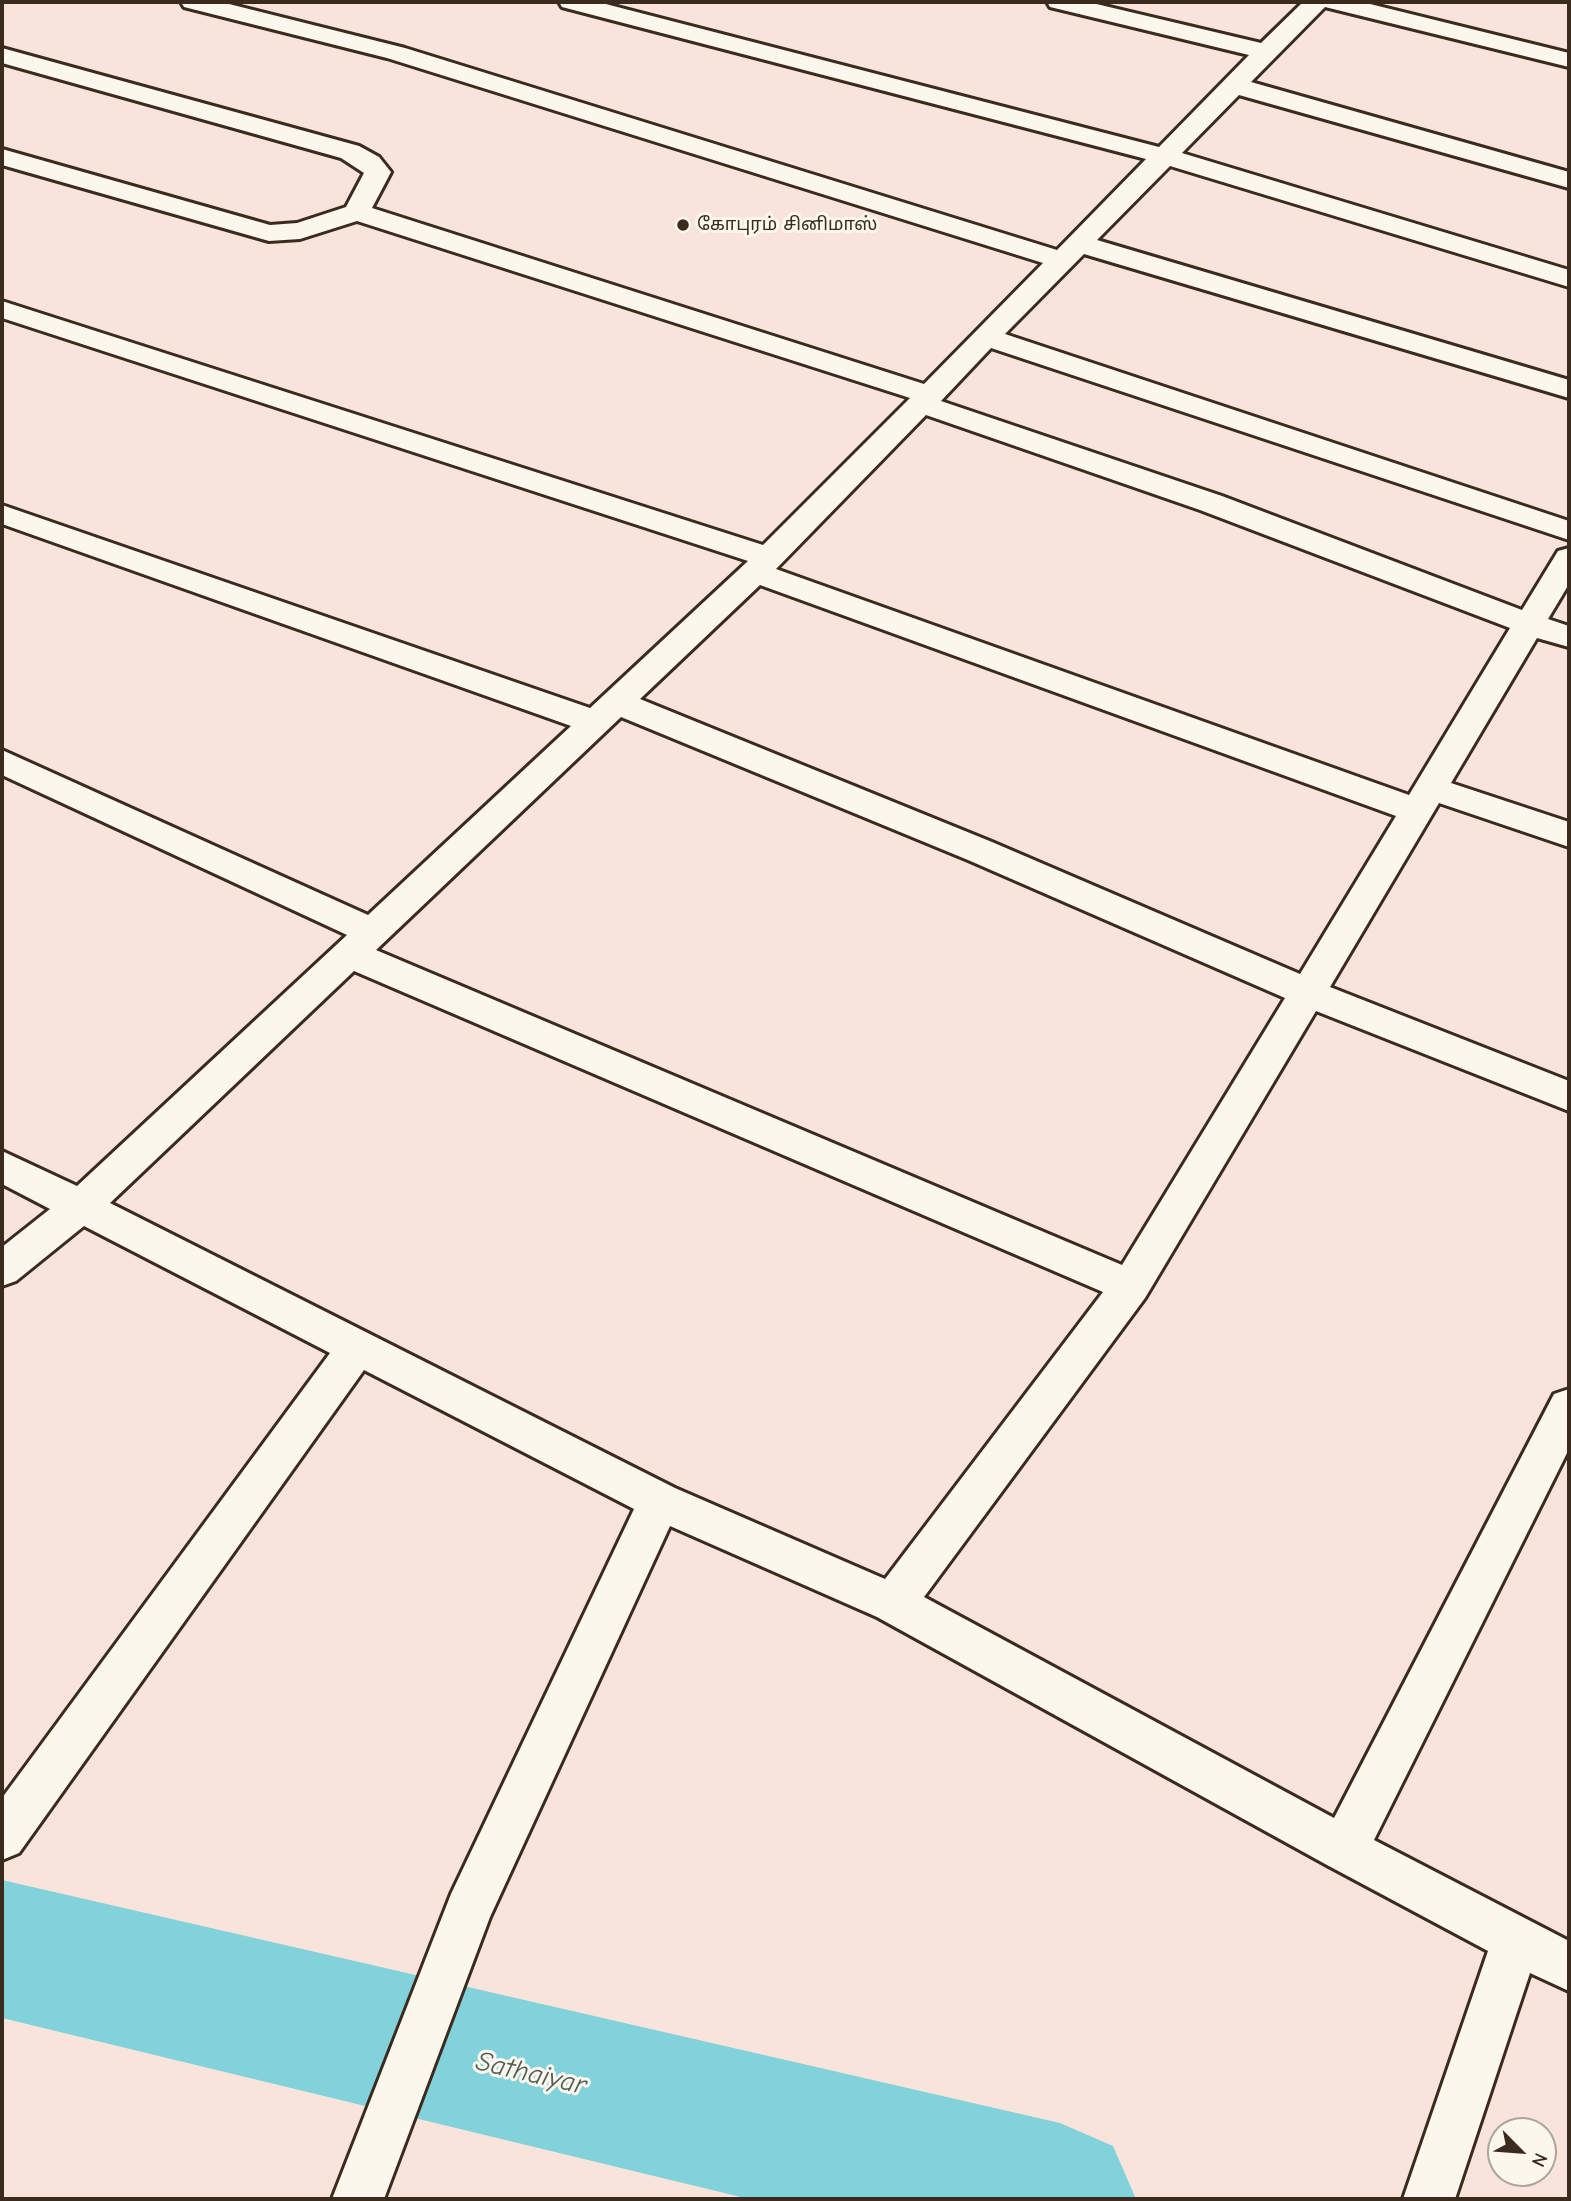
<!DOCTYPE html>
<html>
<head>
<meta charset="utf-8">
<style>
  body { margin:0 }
  #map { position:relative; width:1571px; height:2201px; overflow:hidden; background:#f9e4dc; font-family:"Comic Neue",sans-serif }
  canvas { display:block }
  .frame { position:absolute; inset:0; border:4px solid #3b2a1e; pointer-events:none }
  .north { position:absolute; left:1487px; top:2117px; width:70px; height:70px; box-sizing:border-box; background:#fbf7ec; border:2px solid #aea59a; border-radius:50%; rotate:115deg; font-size:19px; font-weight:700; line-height:28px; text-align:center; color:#3b2a1e }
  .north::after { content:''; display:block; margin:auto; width:24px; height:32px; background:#3b2a1e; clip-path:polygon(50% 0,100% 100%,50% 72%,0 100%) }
</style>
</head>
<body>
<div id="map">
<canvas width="1571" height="2201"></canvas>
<div class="frame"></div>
<div class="north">N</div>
</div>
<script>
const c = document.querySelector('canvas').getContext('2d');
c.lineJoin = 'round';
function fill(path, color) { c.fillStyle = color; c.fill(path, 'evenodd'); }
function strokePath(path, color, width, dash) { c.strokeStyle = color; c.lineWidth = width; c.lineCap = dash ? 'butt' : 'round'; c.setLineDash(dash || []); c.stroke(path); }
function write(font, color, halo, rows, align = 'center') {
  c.font = font + ' "Comic Neue","Noto Sans Tamil",sans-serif'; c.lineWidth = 6; c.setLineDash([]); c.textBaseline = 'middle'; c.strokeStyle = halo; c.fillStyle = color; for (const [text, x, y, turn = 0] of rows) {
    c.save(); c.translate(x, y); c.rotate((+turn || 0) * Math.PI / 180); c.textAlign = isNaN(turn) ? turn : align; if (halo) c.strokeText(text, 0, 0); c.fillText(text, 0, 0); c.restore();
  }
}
fill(new Path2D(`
  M2 1880 1060 2123 1113 2146 1136 2199H749L2 2018Z`), '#81d2db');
const street = new Path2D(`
  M181 2H221L405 48 1057 250 1146 159 562 7 559 2H598L1159 147 1249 55 1050 7 1047 2H1088L1261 43 1303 2H1362L1569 53V67L1325 7 1251 82 1569 172V188L1239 95 1182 153 1569 270V287L1170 166 1097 240 1569 380V398L1084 254 1005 334 1569 521V540L991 348 941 401 1222 496 1522 610 1558 551 1569 548V584L1548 619 1569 626V647L1537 638 1451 783 1569 822V847L1439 803 1330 987 1569 1081V1111L1316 1011 1145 1298 924 1597 1334 1818 1554 1394 1569 1389V1449L1374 1840 1569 1941V1991L1530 1973 1455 2199H1403L1488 1951 1327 1865 877 1617 670 1526 490 1917 384 2199H332L451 1894 634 1509 364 1370 19 1853 2 1860V1798L330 1353 84 1226 16 1281 2 1286V1247L50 1209 2 1184V1151L77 1186 347 935 2 775V750L368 915 571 726 2 524V505L590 708 748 561 2 318V301L763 545 910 398 357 221 300 239 269 241 2 165V149L270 225 297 223 346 207 364 173 341 158 2 63V48L359 146 379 157 391 172 372 208 924 384 1043 263 387 58 184 7ZM926 415 1200 510 1510 628 1409 795 776 569ZM760 585 1396 816 1300 974 992 842 640 699ZM621 717 968 860 1285 998 1122 1265 376 950ZM354 971 1103 1292 885 1579 675 1488 110 1203Z`);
strokePath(street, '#3b2a1e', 6);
fill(street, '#fbf7ec');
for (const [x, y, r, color] of [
  [683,225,7,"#3b2a1e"]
]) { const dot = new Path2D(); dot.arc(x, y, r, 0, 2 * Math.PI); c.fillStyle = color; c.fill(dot); strokePath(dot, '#fbf7ec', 2.5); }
write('18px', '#3b2a1e', '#fbf7ec', [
  ["கோபுரம் சினிமாஸ்",697,225]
], 'left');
write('italic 28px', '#505c57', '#fbf7ec', [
  ["Sathaiyar",531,2074,13]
]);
</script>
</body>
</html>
